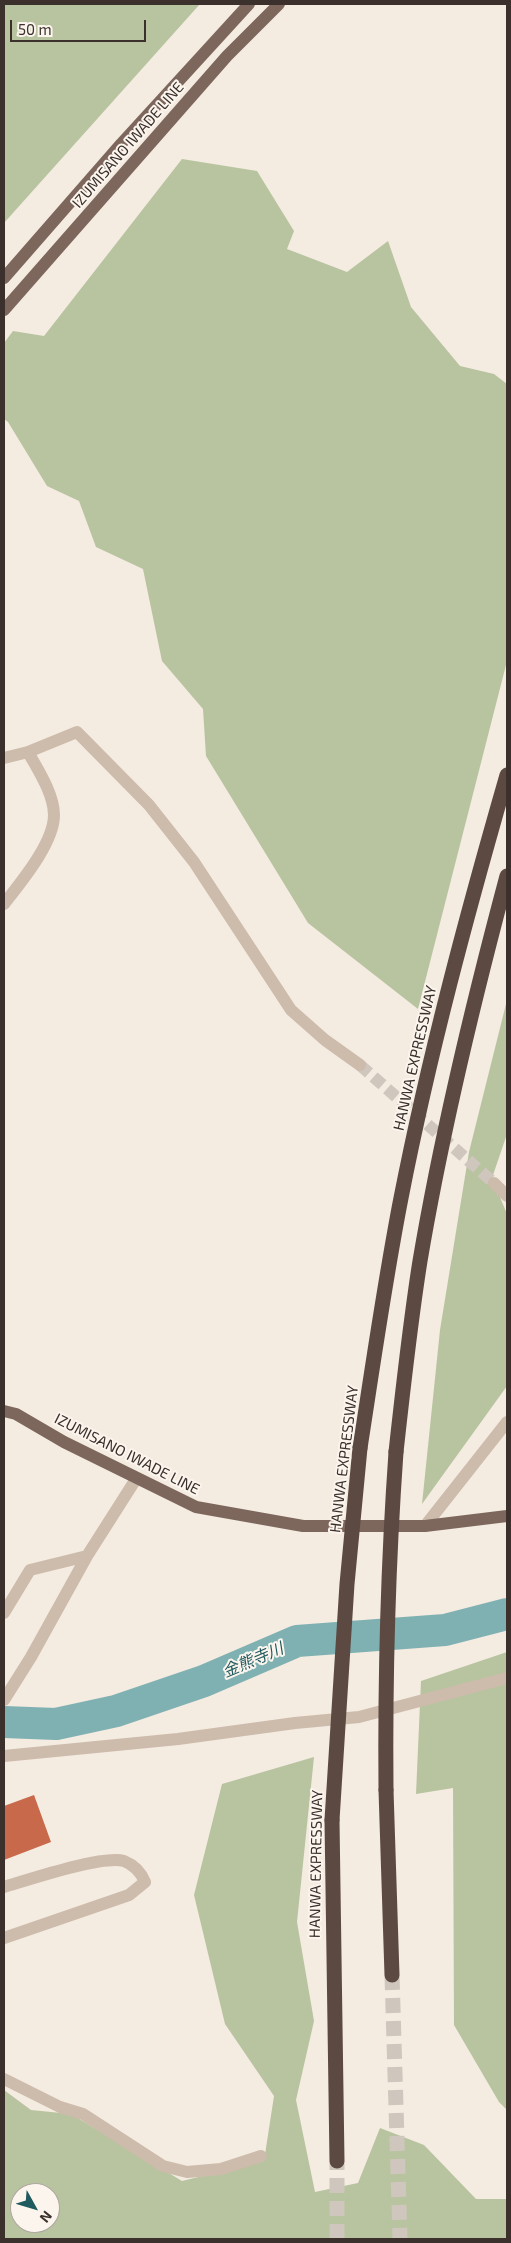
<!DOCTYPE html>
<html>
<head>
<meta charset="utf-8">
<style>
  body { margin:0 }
  #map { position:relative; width:511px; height:2243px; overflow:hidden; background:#f4ebe1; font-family:"Exo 2",sans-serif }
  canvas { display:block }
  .frame { position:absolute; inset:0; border:5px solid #3b302b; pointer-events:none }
  .north { position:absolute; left:10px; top:2183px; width:50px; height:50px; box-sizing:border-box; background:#fbf5ee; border:1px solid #aea6a0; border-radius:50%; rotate:129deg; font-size:14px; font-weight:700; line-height:20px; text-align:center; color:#3b302b }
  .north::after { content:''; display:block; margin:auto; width:18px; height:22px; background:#1f5a5e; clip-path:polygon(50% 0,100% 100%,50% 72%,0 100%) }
  .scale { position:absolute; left:10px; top:20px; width:136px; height:22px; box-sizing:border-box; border:2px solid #3b302b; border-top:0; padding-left:6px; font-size:15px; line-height:18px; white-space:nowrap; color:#3b302b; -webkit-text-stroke:4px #fbf5ee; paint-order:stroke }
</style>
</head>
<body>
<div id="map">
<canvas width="511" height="2243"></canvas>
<div class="frame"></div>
<div class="north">N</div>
<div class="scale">50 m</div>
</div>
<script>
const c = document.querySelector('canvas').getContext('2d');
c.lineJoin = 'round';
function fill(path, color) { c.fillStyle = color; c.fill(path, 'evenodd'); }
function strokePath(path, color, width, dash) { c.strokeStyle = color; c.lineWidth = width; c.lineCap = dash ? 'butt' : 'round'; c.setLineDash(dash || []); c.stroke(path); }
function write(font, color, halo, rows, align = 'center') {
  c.font = font + ' "Exo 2","Noto Sans JP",sans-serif'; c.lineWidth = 4; c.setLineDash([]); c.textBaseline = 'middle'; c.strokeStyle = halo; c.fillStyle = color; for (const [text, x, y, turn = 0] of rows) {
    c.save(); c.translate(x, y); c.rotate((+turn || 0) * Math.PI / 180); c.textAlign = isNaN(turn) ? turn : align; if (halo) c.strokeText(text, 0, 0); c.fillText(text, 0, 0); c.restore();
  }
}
fill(new Path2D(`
  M4 4H200L4 223Z
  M182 159 257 171 294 231 287 249 347 272 388 241 411 307 460 366 494 374 507 384V661L418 1009 308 923 206 756 203 709 162 661 143 569 96 547 79 501 47 486 8 422 4 419V343L13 331 44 336Z
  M507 1000V1134L492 1178 507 1214V1386L422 1504 440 1330 469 1152Z
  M507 1652V2110L499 2102 454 2025 453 1788 416 1794 421 1681Z
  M314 1757 297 1922 314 2021 296 2100 315 2192 358 2183 380 2128 424 2145 476 2199H507V2239H4V2090L31 2110 71 2114 182 2181 264 2161 274 2096 225 2024 194 1895 222 1784ZM20 2193H50V2223H20Z`), '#b8c4a0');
strokePath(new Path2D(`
  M4 1722 56 1724 116 1711 204 1681 297 1641 445 1630 507 1614`), '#7fb0b2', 32);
fill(new Path2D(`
  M34 1795 51 1842 4 1860V1806Z`), '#c8694b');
strokePath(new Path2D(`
  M360 1065 494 1183`), '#cfc6bd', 12, [12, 6]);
strokePath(new Path2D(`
  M392 1975 400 2239
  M337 2239V2161`), '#cfc6bd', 15, [15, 8]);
strokePath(new Path2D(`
  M4 758 28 752 77 732 149 805 194 862 291 1010 325 1040 360 1065
  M4 904C21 882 54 843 54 815 54 794 38 770 28 752
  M494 1183 507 1196
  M425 1526 507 1422
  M4 1613 30 1570 87 1556
  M4 1700 31 1657 87 1556 136 1479
  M4 1756 178 1739 295 1723 359 1717 507 1678
  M4 1887C28 1880 102 1855 124 1861 134 1865 141 1872 145 1882L129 1895 4 1938
  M4 2079 60 2107 83 2114 163 2166 187 2172 221 2169 261 2156`), '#cdbbac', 12);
strokePath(new Path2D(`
  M4 278 121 144 249 4
  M4 310 227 56 279 4
  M4 1411 16 1414 64 1442 196 1507 303 1526H425L507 1516`), '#7d675c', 12);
strokePath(new Path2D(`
  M360 1448C373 1364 385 1280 401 1198 429 1055 467 914 507 775
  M396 1452C403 1388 410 1324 420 1261 442 1131 473 1003 507 876
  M386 1790 392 1975
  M332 1820 337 2161`), '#5c4a42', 15);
strokePath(new Path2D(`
  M386 1790C385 1677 388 1565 396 1452
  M332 1820 347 1584 360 1448`), '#5c4a42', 15);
write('15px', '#3b302b', '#fbf5ee', [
  ["IZUMISANO IWADE LINE",128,145,-49],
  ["HANWA EXPRESSWAY",415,1058,-77],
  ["IZUMISANO IWADE LINE",127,1454,27],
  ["HANWA EXPRESSWAY",344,1459,-83],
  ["HANWA EXPRESSWAY",316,1864,-89]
]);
write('italic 16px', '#1f5a5e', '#fbf5ee', [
  ["金熊寺川",253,1660,-23]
]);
</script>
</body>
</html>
